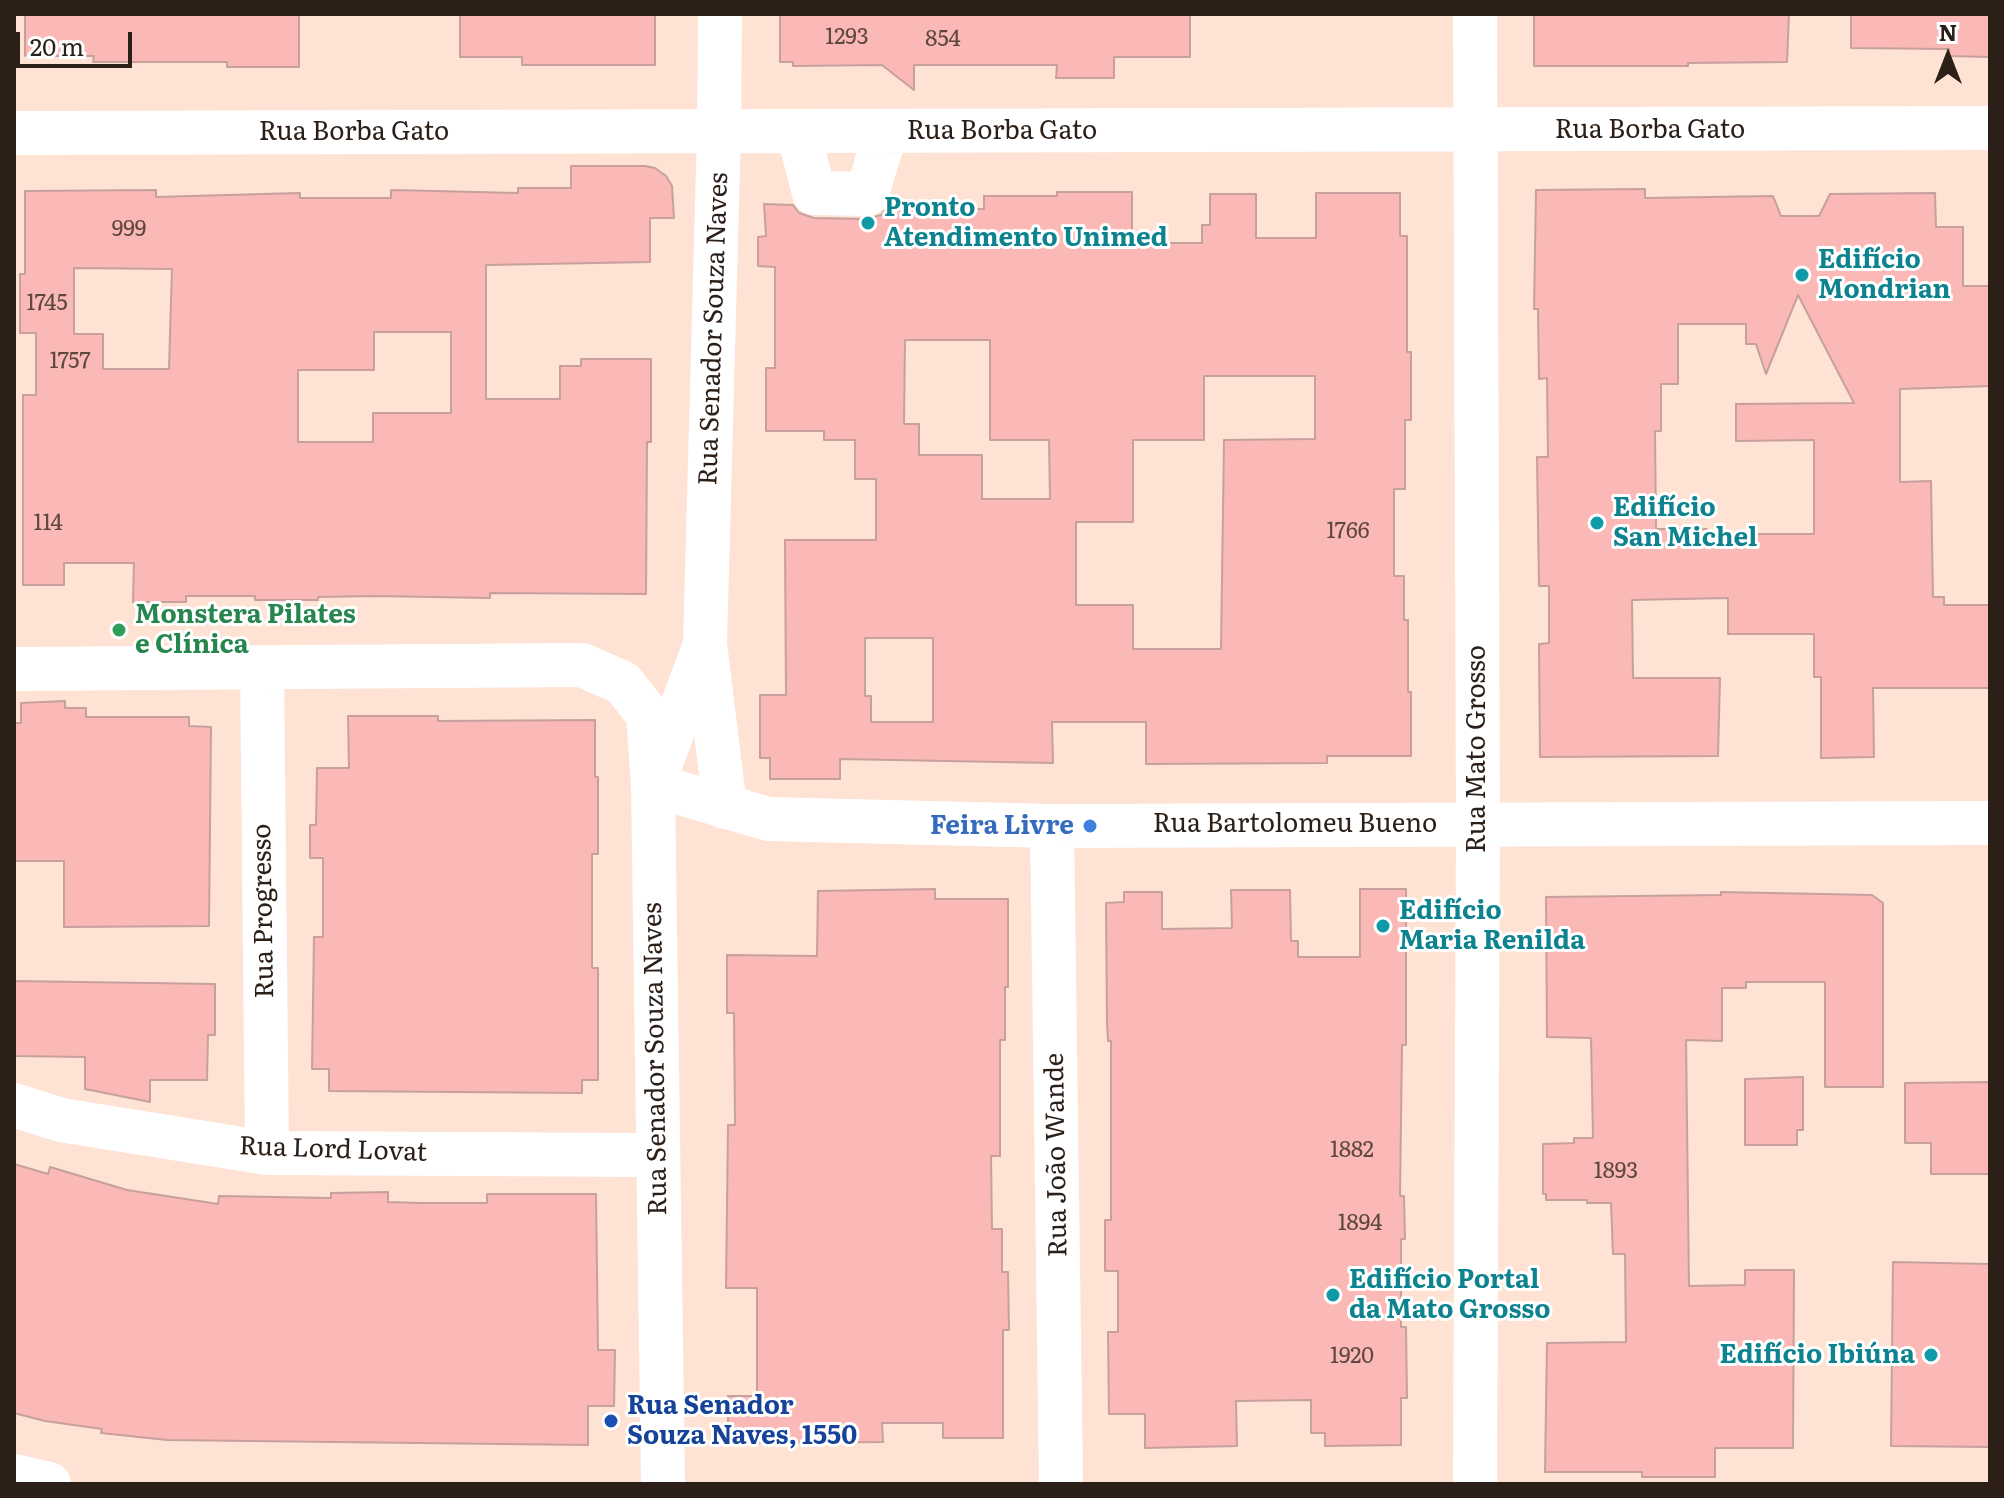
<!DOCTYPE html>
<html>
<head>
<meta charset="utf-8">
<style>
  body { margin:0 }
  #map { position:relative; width:2004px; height:1498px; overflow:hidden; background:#fee2d4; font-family:Literata,serif }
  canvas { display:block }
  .frame { position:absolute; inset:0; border:16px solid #2b1f18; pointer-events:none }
  .north { position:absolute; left:1908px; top:16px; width:80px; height:80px; -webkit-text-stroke:6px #fff; paint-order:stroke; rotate:0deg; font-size:22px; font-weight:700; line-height:32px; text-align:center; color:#2b1f18 }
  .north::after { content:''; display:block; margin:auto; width:28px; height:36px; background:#2b1f18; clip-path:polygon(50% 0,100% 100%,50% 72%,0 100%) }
  .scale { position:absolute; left:16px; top:32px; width:116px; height:36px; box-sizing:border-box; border:4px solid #2b1f18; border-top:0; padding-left:10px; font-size:24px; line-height:28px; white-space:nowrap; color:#2b1f18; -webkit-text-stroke:6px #fff; paint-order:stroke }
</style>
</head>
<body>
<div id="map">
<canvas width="2004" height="1498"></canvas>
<div class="frame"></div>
<div class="north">N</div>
<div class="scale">20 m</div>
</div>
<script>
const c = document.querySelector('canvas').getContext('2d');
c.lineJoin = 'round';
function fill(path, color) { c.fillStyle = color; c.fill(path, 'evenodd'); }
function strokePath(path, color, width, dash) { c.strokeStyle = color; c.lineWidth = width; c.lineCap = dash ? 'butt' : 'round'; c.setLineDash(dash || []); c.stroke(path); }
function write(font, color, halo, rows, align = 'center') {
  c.font = font + ' Literata,serif'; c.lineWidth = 6; c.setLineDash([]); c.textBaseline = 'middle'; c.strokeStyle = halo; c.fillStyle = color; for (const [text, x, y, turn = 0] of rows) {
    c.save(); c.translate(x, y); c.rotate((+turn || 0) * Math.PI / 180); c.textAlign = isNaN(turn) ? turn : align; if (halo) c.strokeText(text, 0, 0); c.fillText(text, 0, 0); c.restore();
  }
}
const building = new Path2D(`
  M25 14H299V67H227V62H93L94 56H25Z
  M460 14H655V65H522V57H460Z
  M780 14H1190V57H1114V78H1056L1057 65H914V90L882 65 793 66V62H780Z
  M1534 14H1789L1787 62 1688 63V66H1534Z
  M1851 14H1990V57L1949 56V49L1851 48Z
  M571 166H645L655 168 666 176 672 186 674 218H650V262L486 265V399H560V366H581V359H651V442H647L646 594 490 593V598L374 596 318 597V600H255V596H186V602H133L134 563H64V585H23V395H36V333H20V274H25V191L156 190V197L300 193V198H391V190L518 193V188H571ZM74 268 172 269 169 369H103V334H74ZM374 332H451V413H373V442H298V370H374Z
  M1645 189V198L1773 196 1781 216H1819L1830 194 1935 193 1936 227H1963V286H1990V386L1900 389V482L1931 481 1933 597H1944V605H1990V688H1873L1874 757 1821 758V677H1814V634H1728V598L1632 600 1633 678H1720L1718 756 1540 757 1539 644 1549 643V586H1539L1537 457H1548L1547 378 1539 379 1538 309H1534L1536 190ZM1798 295 1854 403 1736 404V441L1814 440V534H1707V529H1656L1655 431H1661V384H1678V324H1746V344H1756L1766 374Z
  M1057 192H1132V243H1202V225H1210V194H1256V238H1316V193H1400V236H1407V352H1411V420H1405V489H1394V576H1404V620H1408V692H1411V756H1327V763L1146 764V722H1052L1053 763 840 759V779H770V758H760V695H786L785 540H876V479H855V440H824V431H766V368H775V267L758 266V237L766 236 764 204 793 205 799 213 814 218 867 219 881 215 887 207 984 209V196H1057ZM905 340H990V440H1049L1050 499H982V455H919V424H904ZM1204 376H1315V439L1224 440 1221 649H1133V605H1076V522H1133V440H1204ZM865 638H933V722H871V696H865Z
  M65 701V708H86V717H189V726L211 727 209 926 64 927V861H14V723H21V703Z
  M348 716H438V721L595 720V777H598V854H592V968H598V1080H582V1093L329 1091V1069H312L314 937H323V858H310V825H316L317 768H349Z
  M935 889V899H1008V987H1005V1040H1000V1156H991L992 1229H1002V1272H1008L1009 1330H1003V1438H943V1423H882L883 1442 728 1443V1396H757V1288H726L728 1125H735L734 1013H727V955L817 956 818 891Z
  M1360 889H1406V1045H1402L1400 1196H1404L1405 1239H1401V1327H1406L1407 1398H1401V1445L1325 1446V1433H1311V1400L1236 1401 1237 1446 1145 1448V1414H1109L1108 1332H1118V1271H1105V1220H1111V1041H1108L1107 1022 1106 903 1124 902V892H1162V929L1232 928 1231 890H1290L1291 941H1298V957H1360Z
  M1721 892 1872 895 1883 903V1087H1825V982H1746V988H1722V1041L1686 1040 1689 1286 1745 1285V1270H1794L1793 1448H1715V1477H1642V1472H1545L1547 1343 1626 1342 1625 1254H1613L1611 1203H1587V1200H1546V1194H1543V1144L1574 1143V1138H1593L1591 1038 1547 1037 1546 897 1721 895Z
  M14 981 215 984V1035H208L207 1080H150V1102L85 1089V1057L14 1056Z
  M1803 1077V1130H1797V1145H1745V1079Z
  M1990 1082V1174H1931V1143H1905V1083Z
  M14 1164 48 1174 50 1167 127 1190 218 1204 219 1196 331 1198V1193L388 1192V1202L420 1203H487V1194H596L598 1350H615L614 1406H588V1445L167 1440 101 1433 102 1429 45 1421 14 1413Z
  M1893 1262 1990 1264V1447L1891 1446Z`);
fill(building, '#fab9b6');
strokePath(building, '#c7a09e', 2);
strokePath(new Path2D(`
  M1475 14 1478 823 1475 1484
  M798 131 814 193 867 194 886 131
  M14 133 1990 128
  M705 644 725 807
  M14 669 582 665 623 683 648 715 653 785 768 819 1052 826 1990 823
  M262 669 267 1153
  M1052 826 1061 1484
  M14 1105 61 1120 267 1153 657 1155
  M14 1476 49 1484`), '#fff', 44);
strokePath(new Path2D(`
  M663 1484 653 785 705 644 719 131 720 14`), '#fff', 44);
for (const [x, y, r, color] of [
  [868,223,8,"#0f9aa8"],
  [1802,275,8,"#0f9aa8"],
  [1597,523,8,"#0f9aa8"],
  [119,630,8,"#2e9e5b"],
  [1090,826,8,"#3f7fe0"],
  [1383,926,8,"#0f9aa8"],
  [1333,1295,8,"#0f9aa8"],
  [1931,1355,8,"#0f9aa8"],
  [611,1421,8,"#1a4fb4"]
]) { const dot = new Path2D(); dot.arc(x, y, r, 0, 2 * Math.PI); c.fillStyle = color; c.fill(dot); strokePath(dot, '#fff', 3); }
write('22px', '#5f4640', null, [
  ["1293",847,38],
  ["854",943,40],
  ["999",129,230],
  ["1745",47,304],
  ["1757",70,362],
  ["114",48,524],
  ["1766",1348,532],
  ["1882",1352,1151],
  ["1893",1616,1172],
  ["1894",1360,1224],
  ["1920",1352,1357]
]);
write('26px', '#2b1f18', '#fff', [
  ["Rua Borba Gato",1650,130],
  ["Rua Borba Gato",1002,131],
  ["Rua Borba Gato",354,132],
  ["Rua Senador Souza Naves",714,329,-88],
  ["Rua Mato Grosso",1477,749,-90],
  ["Rua Bartolomeu Bueno",1295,824],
  ["Rua Progresso",264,911,-91],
  ["Rua Senador Souza Naves",656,1059,-91],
  ["Rua Lord Lovat",333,1150,2],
  ["Rua João Wande",1057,1155,-91]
]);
write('bold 26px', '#0d838f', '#fff', [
  ["Pronto",884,208],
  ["Atendimento Unimed",884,238],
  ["Edifício",1818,260],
  ["Mondrian",1818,290],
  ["Edifício",1613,508],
  ["San Michel",1613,538],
  ["Edifício",1399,911],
  ["Maria Renilda",1399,941],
  ["Edifício Portal",1349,1280],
  ["da Mato Grosso",1349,1310],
  ["Edifício Ibiúna",1915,1355,"right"]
], 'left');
write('bold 26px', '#27864d', '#fff', [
  ["Monstera Pilates",135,615],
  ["e Clínica",135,645]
], 'left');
write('bold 26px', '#366cbe', '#fff', [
  ["Feira Livre",1074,826]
], 'right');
write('bold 26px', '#164399', '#fff', [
  ["Rua Senador",627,1406],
  ["Souza Naves, 1550",627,1436]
], 'left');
</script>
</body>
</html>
